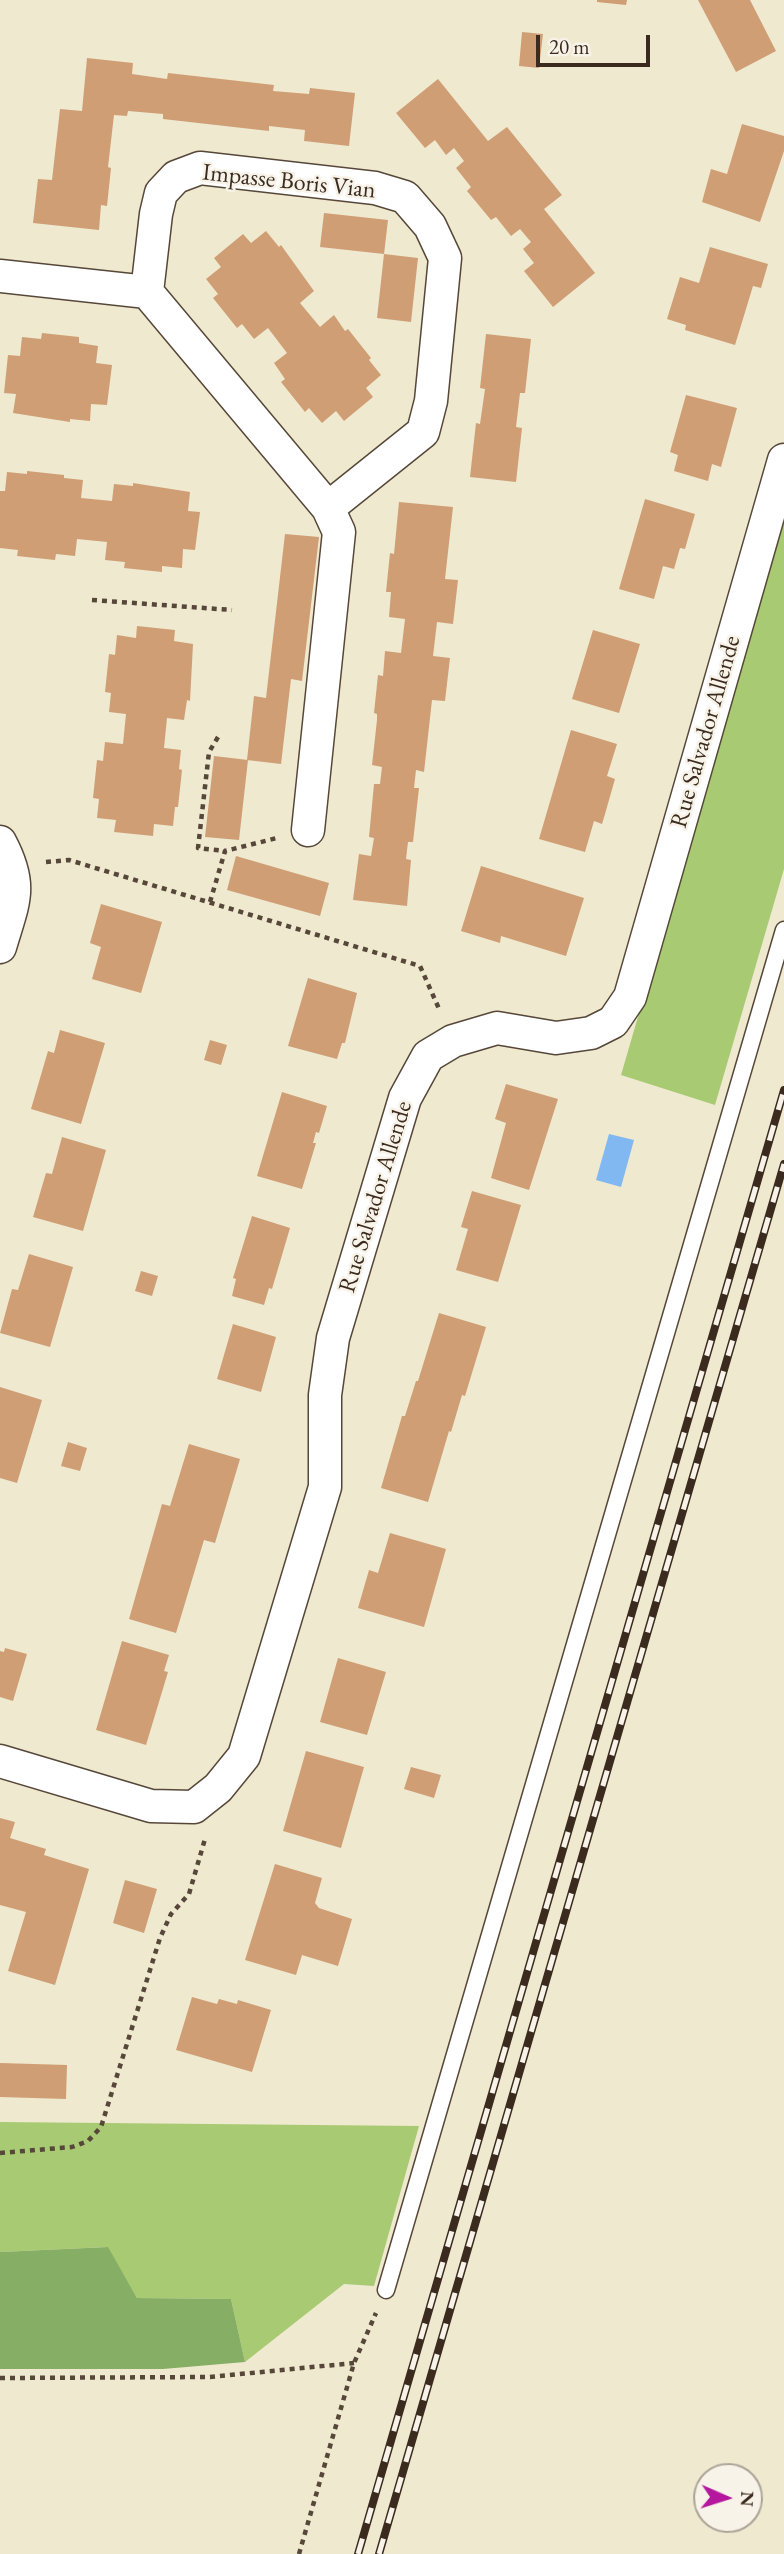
<!DOCTYPE html>
<html>
<head>
<meta charset="utf-8">
<style>
  body { margin:0 }
  #map { position:relative; width:784px; height:2554px; overflow:hidden; background:#efe9d0; font-family:"EB Garamond",serif }
  canvas { display:block }
  .north { position:absolute; left:693px; top:2463px; width:70px; height:70px; box-sizing:border-box; background:#f7f3e8; border:2px solid #aca397; border-radius:50%; rotate:93deg; font-size:19px; font-weight:700; line-height:28px; text-align:center; color:#3b2a1e }
  .north::after { content:''; display:block; margin:auto; width:24px; height:32px; background:#b5179e; clip-path:polygon(50% 0,100% 100%,50% 72%,0 100%) }
  .scale { position:absolute; left:536px; top:35px; width:114px; height:32px; box-sizing:border-box; border:4px solid #3b2a1e; border-top:0; padding-left:9px; font-size:21px; line-height:24px; white-space:nowrap; color:#3b2a1e; -webkit-text-stroke:5px #f7f3e8; paint-order:stroke }
</style>
</head>
<body>
<div id="map">
<canvas width="784" height="2554"></canvas>
<div class="north">N</div>
<div class="scale">20 m</div>
</div>
<script>
const c = document.querySelector('canvas').getContext('2d');
c.lineJoin = 'round';
function fill(path, color) { c.fillStyle = color; c.fill(path, 'evenodd'); }
function strokePath(path, color, width, dash) { c.strokeStyle = color; c.lineWidth = width; c.lineCap = dash ? 'butt' : 'round'; c.setLineDash(dash || []); c.stroke(path); }
function write(font, color, halo, rows, align = 'center') {
  c.font = font + ' "EB Garamond",serif'; c.lineWidth = 5; c.setLineDash([]); c.textBaseline = 'middle'; c.strokeStyle = halo; c.fillStyle = color; for (const [text, x, y, turn = 0] of rows) {
    c.save(); c.translate(x, y); c.rotate((+turn || 0) * Math.PI / 180); c.textAlign = isNaN(turn) ? turn : align; if (halo) c.strokeText(text, 0, 0); c.fillText(text, 0, 0); c.restore();
  }
}
fill(new Path2D(`
  M784 516V869L715 1105 621 1075Z
  M0 2122 419 2126 374 2286 344 2284 245 2362 231 2299 137 2298 107 2247 0 2252Z`), '#a8ca72');
fill(new Path2D(`
  M108 2247 137 2298 231 2299 245 2362 163 2369H0V2252Z`), '#86ae64');
fill(new Path2D(`
  M609 1134 634 1140 621 1187 596 1180Z`), '#81b8f1');
fill(new Path2D(`
  M597 0H627L626 5 597 2Z
  M698 0H750L776 51 736 72Z
  M522 32 543 34 539 68 519 66Z
  M87 58 133 63 132 74 167 79 168 73 274 85 273 91 309 94 310 88 355 93 349 146 304 141 305 130 269 126V131L163 119V114L128 111 127 116 114 115 108 167 111 168 107 206 101 205 99 230 33 223 38 179 52 180 60 109 82 111Z
  M438 79 488 141 507 127 562 195 544 209 595 273 553 307 524 271 534 263 523 249 531 242 520 229 511 236 496 217 491 220 467 191 471 187 456 168 464 161 454 148 446 155 435 140 425 148 396 113Z
  M742 124 784 136V151L760 222 702 202 711 169 727 174Z
  M324 213 388 220 384 254 320 247Z
  M266 231 279 247 281 245 314 291 300 303 320 327 334 315 345 331 348 329 371 358 369 360 381 375 366 388 373 397 344 421 336 411 322 423 309 408 305 412 281 382 285 379 274 363 287 353 268 328 254 339 242 324 237 328 213 298 218 294 206 279 221 267 214 258 243 234 251 243Z
  M710 247 768 264 761 288 753 286 735 345 685 330 686 325 667 319 680 277 699 283Z
  M384 254 418 258 411 322 377 318Z
  M42 333 79 337V343L98 346 96 363 112 365 107 405 91 404 90 421 70 419V422L13 413 16 394 4 393 8 355 20 356 22 337 41 339Z
  M486 334 531 339 525 393H520L516 427 522 428 516 482 470 477 476 423 480 424 485 389 480 388Z
  M686 395 737 408 721 467 712 464 708 481 674 471 678 455 670 452Z
  M27 471 64 475V478L83 480 81 498 112 501 114 484 133 486V483L190 492 188 511 200 512 195 550 183 549 182 568 162 566V572L124 568 125 562 105 560 107 542 77 539 75 556 56 554 55 560 17 556 18 550 0 548V491H5L7 472 27 474Z
  M645 499 695 514 685 549 680 548 674 569 663 566 654 599 619 589Z
  M399 502 453 507 445 579 458 580 453 624 437 622 433 656 450 658 445 701 432 700 424 772 416 770 414 788H419L413 842H408L406 859 411 860 407 906 353 900 359 854 371 856 374 838 369 837 374 784H380L382 767 372 765 377 720V714L374 713 378 675 383 676 385 651 401 653 405 619 389 617 391 592H386L390 553 394 554Z
  M285 534 319 537 302 681 291 679 281 764 247 760 254 696 266 698Z
  M137 626 175 630 174 641 193 644 190 701 187 700 184 720 167 718 164 748 181 750 179 769 182 770 178 807H175L173 826 154 824 153 836 114 832 116 820 97 818 99 799 93 798 97 760 103 761 105 742 123 744 126 714 109 712 111 693 105 692 109 654 115 655 117 635 136 638Z
  M593 630 640 644 619 713 572 699Z
  M571 730 617 744 607 776 615 779 605 814 602 824 594 821 585 852 539 839Z
  M214 756 248 760 239 840 205 837Z
  M236 856 329 883 320 916 227 890Z
  M481 866 584 898 566 956 501 936 500 943 461 931Z
  M101 904 162 922 141 993 92 979 101 947 90 943Z
  M308 978 357 993 345 1043H342L337 1059 288 1046Z
  M60 1030 105 1043 81 1124 31 1109 48 1051 54 1053Z
  M210 1040 227 1045 221 1065 204 1060Z
  M506 1084 558 1099 529 1190 491 1178 506 1123 495 1119Z
  M282 1092 327 1106 319 1133 316 1132 313 1143H316L302 1189 257 1176Z
  M62 1137 106 1150 83 1231 33 1217 46 1173 52 1174Z
  M472 1191 521 1205 498 1282 456 1270 468 1229 461 1227Z
  M252 1216 290 1228 272 1289 269 1288 264 1305 232 1296 236 1279 233 1278Z
  M29 1254 73 1267 50 1347 0 1333 12 1289 18 1290Z
  M141 1271 158 1276 152 1296 135 1291Z
  M439 1313 486 1327 465 1396 462 1395 451 1432 449 1431 428 1502 381 1488 402 1416H405L416 1381H418Z
  M233 1324 276 1337 261 1392 217 1379Z
  M0 1387 42 1400 17 1483 0 1478Z
  M68 1442 87 1448 80 1471 61 1466Z
  M189 1444 240 1459 215 1543 204 1540 176 1633 129 1619 162 1504 170 1506Z
  M390 1533 446 1549 424 1627 358 1608 369 1570 378 1573Z
  M122 1641 169 1655 164 1671 168 1672 146 1745 96 1730Z
  M5 1648 27 1654 13 1701 0 1697V1651L4 1652Z
  M338 1658 386 1672 367 1735 320 1722Z
  M306 1751 364 1767 341 1848 283 1831Z
  M411 1767 441 1775 434 1798 404 1789Z
  M0 1818 15 1822 10 1838 46 1849 44 1855 89 1869 55 1985 8 1971 26 1912 0 1905Z
  M275 1864 322 1878 315 1903 319 1908 352 1919 338 1966 302 1955 296 1975 245 1960Z
  M125 1880 157 1889 144 1933 113 1923Z
  M192 1997 217 2004 219 1999 237 2004 238 2000 271 2010 252 2072 176 2050Z
  M0 2063 67 2065 66 2099 0 2097Z`), '#cf9e75');
const service = new Path2D(`
  M386 2290 784 930`);
const minor = new Path2D(`
  M0 276 147 292 328 508 339 532 308 830
  M147 292 156 214 161 193 176 177 200 168 375 188 405 197 430 226 445 258 431 401 423 432 328 508
  M0 842C24 887 13 902 0 947
  M0 1761 151 1806 194 1807 218 1788 244 1756 325 1487V1395L333 1338 405 1098 428 1056 453 1041 497 1028 556 1038 591 1033 613 1022 630 997 784 460`);
strokePath(service, '#564739', 19);
strokePath(minor, '#564739', 35);
strokePath(new Path2D(`
  M92 600 232 610
  M218 737 209 752 198 848 225 851
  M46 862 69 860 420 966 440 1011
  M210 902 225 851 277 838
  M0 2153 72 2147 88 2141 101 2127 160 1938 171 1914 189 1894 205 1839
  M0 2378 210 2377 354 2363
  M299 2554 354 2363 376 2313`), '#564739', 4.5, [5, 5]);
strokePath(service, '#fff', 16);
strokePath(minor, '#fff', 32);
const rail = new Path2D(`
  M358 2554 784 1090
  M379 2554 784 1164`);
strokePath(rail, '#3b2a1e', 8);
strokePath(rail, '#f7f3e8', 5, [16]);
write('24px', '#3b2a1e', '#f7f3e8', [
  ["Impasse Boris Vian",289,182,6],
  ["Rue Salvador Allende",706,732,-74],
  ["Rue Salvador Allende",376,1197,-73]
]);
</script>
</body>
</html>
